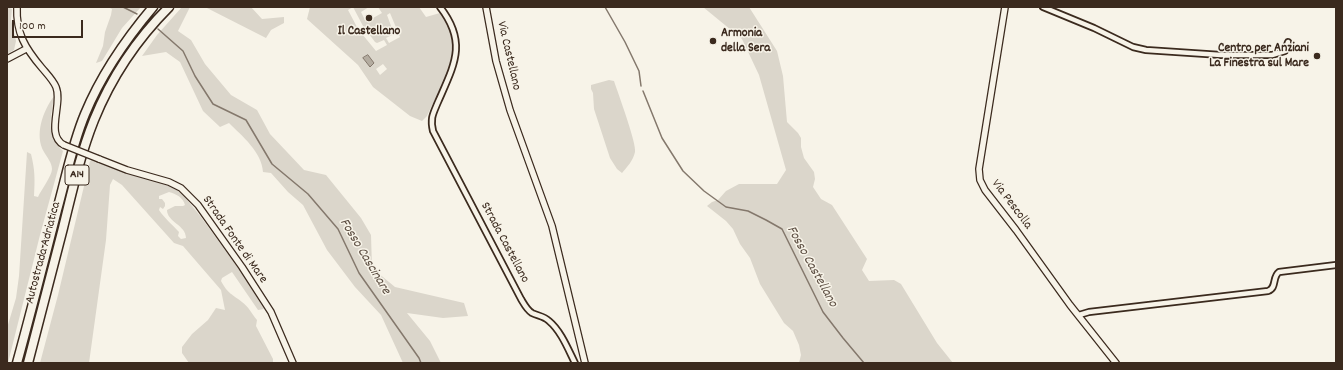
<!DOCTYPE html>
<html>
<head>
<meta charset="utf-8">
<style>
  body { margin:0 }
  #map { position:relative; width:1343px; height:370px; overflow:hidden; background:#f7f3e8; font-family:Dekko,sans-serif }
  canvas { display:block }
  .frame { position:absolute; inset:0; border:8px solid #3b2a1e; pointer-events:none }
  .scale { position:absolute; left:12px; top:20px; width:71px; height:18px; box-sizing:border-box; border:2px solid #3b2a1e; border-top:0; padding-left:5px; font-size:12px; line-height:14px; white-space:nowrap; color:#3b2a1e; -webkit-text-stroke:3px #f7f3e8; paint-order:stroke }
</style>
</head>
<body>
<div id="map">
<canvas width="1343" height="370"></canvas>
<div class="frame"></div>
<div class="scale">100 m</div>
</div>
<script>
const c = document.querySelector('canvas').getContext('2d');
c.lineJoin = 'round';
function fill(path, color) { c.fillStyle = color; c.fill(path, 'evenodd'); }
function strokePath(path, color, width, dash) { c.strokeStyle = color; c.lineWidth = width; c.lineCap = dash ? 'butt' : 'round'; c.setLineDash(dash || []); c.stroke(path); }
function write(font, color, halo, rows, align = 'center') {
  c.font = font + ' Dekko,sans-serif'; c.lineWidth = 3; c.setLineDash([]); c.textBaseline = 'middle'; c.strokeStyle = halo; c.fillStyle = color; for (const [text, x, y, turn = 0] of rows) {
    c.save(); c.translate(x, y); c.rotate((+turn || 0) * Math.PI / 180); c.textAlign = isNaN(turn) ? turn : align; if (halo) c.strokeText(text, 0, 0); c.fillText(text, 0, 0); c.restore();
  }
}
fill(new Path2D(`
  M7 7 12 9 11 19 16 41 14 50 7 54Z
  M108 7H141L122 28 102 61 96 63 103 46 105 32 111 15 112 9Z
  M182 7H190L178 31 191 40 205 64 231 95 257 110 270 134 304 170 326 175 361 218 371 235 372 268 395 287 464 303 468 316 443 318 407 313 430 341 441 363H403L381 315 355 287 327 250 303 205 288 192 271 173 263 172C262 152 242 136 229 123L220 127 203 111 180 62 166 52 142 56 157 35Z
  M205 7H251L262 19 284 17V23L271 30 266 38Z
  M310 7H369L361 12 366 22 382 13 378 7H419L426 17 440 13C443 19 448 24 450 30 460 59 439 90 427 116L422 121 410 116 373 87 358 65 307 19ZM353 7 363 26 375 42 377 43 384 40 387 45 376 51 358 29 348 10ZM390 13 400 37 389 43 386 38 394 34 387 15ZM383 64 387 69 380 75 376 69Z
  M703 7H749L777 51 783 76 787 122 798 133 801 138V147L804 158 814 172 815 179 813 187 821 199 832 205 867 259 862 270 869 281 894 280 901 284 937 343 953 363H799L801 355 799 345 793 331 784 323 760 284 750 258 740 244 733 229 726 221 707 206 712 202 718 200 726 191 739 184H777L786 170 759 75 742 39Z
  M609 80 614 81C618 93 637 144 635 152 633 161 627 167 622 173L617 169 610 158 594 109 593 93 591 89V85Z
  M54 96C51 119 45 134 63 151L40 235 8 363H7V328L16 298 19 276 27 152 31 154C35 170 35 179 34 196L38 197C41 190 52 176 52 169 52 163 47 157 44 152 34 135 43 111 54 96Z
  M92 160 172 186 184 196 201 217 241 272 264 309 258 310 232 272 222 278 221 281C228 294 232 294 242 302 248 306 252 314 257 320L256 326 273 359V363H189L182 353V347L192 334 208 320 216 308 225 310 221 290 183 246 174 243 122 185 113 179 110 185 106 240 89 363H40L58 295 90 161ZM169 192C176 194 183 197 185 205L183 206H175L167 210C167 222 186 225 186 238L181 239 178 236 179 232C172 224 165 219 159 210L160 207 163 209 165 206V203L162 199H159V196Z`), '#dbd6cb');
const water = new Path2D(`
  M368 55 374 63 370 67 363 58Z`);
fill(water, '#b4aca0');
strokePath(water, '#84786c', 1);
strokePath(new Path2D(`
  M123 7 137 14
  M605 7 625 42 639 71 641 86
  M158 29 183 51 195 76 213 104 246 120 272 164 308 194 338 229 359 273 419 358 421 363
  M643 91 662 138 683 171 704 191 726 207 748 211 766 220 782 229 823 312 843 338 864 363`), '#84786c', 1.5);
const minor = new Path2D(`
  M440 7C468 43 454 65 438 102 433 114 430 118 433 131L521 299C524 304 527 310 532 313 538 316 544 316 549 321 561 331 568 349 575 363
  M1043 7 1094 28 1133 47 1146 50 1221 55H1272L1285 51 1288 42
  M1079 315 1089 312 1268 291C1277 288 1272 277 1279 272L1336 265`);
const tertiary = new Path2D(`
  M17 7C16 33 25 48 42 68 47 74 53 80 56 87 63 104 45 135 64 145
  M486 7 496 61 510 110 552 226 585 363
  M1005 7 979 169 980 180 985 190 1016 230 1070 305 1116 363
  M7 59 26 49
  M99 159 127 170 169 182 181 188 198 205 242 267 271 312 293 363`);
const motorway = new Path2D(`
  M17 363C31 312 44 261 57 210 66 178 72 145 85 114 101 75 126 39 153 7
  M28 363C40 318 51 273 63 228 72 192 80 155 94 120 111 78 137 39 169 7`);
strokePath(minor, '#3b2a1e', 8);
strokePath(tertiary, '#3b2a1e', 8);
strokePath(motorway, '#3b2a1e', 11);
strokePath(minor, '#f7f3e8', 4.5);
strokePath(tertiary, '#f7f3e8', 5.5);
strokePath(motorway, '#f7f3e8', 8);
const tertiaryBridge = new Path2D(`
  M64 145 99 159`);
strokePath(tertiaryBridge, '#3b2a1e', 8, []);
strokePath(tertiaryBridge, '#f7f3e8', 5.5);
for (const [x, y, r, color] of [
  [369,18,4,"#3b2a1e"],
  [713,41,4,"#3b2a1e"],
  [1317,56,4,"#3b2a1e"]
]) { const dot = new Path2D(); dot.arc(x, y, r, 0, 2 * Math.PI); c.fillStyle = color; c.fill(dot); strokePath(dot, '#f7f3e8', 1.5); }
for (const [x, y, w] of [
  [77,175,24]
]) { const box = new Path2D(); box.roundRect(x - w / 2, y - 10, w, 20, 3); c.fillStyle = '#f7f3e8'; c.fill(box); strokePath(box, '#3b2a1e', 1); }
write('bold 12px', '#3b2a1e', null, [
  ["A14",77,175]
]);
write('bold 13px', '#3b2a1e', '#f7f3e8', [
  ["Il Castellano",369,32],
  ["Armonia",721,34,"left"],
  ["della Sera",721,49,"left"],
  ["Centro per Anziani",1309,49,"right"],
  ["La Finestra sul Mare",1309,64,"right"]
]);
write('13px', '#3b2a1e', '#f7f3e8', [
  ["Via Castellano",508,56,77],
  ["Via Pescolla",1011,205,53],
  ["Strada Fonte di Mare",234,240,55],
  ["Strada Castellano",504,243,62],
  ["Autostrada Adriatica",44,253,-75]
]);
write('italic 14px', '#5f5145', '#f7f3e8', [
  ["Fosso Cascinare",364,257,59],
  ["Fosso Castellano",811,267,61]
]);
</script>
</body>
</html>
